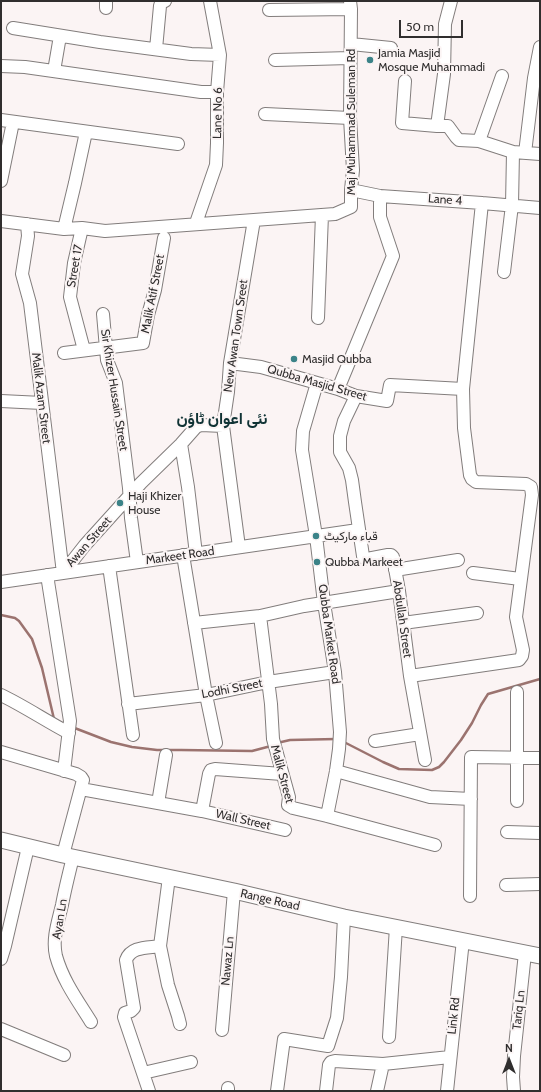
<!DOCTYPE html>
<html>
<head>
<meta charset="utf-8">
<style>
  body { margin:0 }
  #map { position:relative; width:541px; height:1092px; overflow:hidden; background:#fbf4f4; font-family:Cabin,sans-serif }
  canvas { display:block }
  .frame { position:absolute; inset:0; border:2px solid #302e2e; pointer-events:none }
  .north { position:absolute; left:489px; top:1040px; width:40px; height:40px; -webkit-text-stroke:3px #fbf4f4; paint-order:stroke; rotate:0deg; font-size:11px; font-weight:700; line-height:16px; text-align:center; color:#302e2e }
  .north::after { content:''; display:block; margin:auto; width:14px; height:18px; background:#302e2e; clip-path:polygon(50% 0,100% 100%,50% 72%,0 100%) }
  .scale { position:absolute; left:399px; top:20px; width:64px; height:18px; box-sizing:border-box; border:2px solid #302e2e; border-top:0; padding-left:5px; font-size:12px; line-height:14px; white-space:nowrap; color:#302e2e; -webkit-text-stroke:3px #fbf4f4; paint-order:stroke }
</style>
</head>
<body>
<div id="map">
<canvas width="541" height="1092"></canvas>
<div class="frame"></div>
<div class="north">N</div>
<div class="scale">50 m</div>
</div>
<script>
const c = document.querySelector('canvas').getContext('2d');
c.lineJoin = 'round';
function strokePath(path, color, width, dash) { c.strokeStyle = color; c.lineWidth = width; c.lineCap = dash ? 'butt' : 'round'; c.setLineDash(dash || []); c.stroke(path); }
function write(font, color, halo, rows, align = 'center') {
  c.font = font + ' Cabin,Vazirmatn,sans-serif'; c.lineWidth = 4; c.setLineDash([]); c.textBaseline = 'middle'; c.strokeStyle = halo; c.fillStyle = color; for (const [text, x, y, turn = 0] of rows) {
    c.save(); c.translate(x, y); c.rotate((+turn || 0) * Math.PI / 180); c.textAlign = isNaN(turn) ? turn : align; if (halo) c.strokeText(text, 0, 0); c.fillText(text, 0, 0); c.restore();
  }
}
strokePath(new Path2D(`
  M1 615 15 618 19 621 32 639 42 668 54 719H55
  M72 727 111 742 132 747 157 750H181L252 751 271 746
  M342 741 383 762 399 769 432 770 439 767 444 762 461 740 472 723 481 705 488 694 540 679
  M277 743 290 740 336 739`), '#9b736f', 2.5);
const minor = new Path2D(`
  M106 8V1
  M269 10 351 9
  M13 28 100 42 191 54 220 55
  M351 44 391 48
  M156 49 160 6 161 3 165 1
  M275 60 350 58
  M1 66 25 67 201 92H217
  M54 71 60 36
  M405 81 402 123 437 126 444 74 445 24 451 1
  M265 114 350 118
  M1 120 178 144
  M437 126H448L456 137 459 140 479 141 513 152 540 154
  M479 141 502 76
  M525 153 534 78 540 47
  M1 181 13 122
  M351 190 380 196 482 203 540 208
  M1 221 64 229 82 228 105 231 335 214 351 207V190L353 170 350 118 351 9 350 1
  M196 223 216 165 217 143V92L220 55 210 1
  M27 224 28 236 22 274 30 303 63 573
  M82 228 74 263 70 297 84 350
  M64 229 75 183 86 132
  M504 272 512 205 513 152
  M103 314 107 360 116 383 129 488 131 518 137 562
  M318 318 322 215
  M64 353 143 343 148 315 155 290 164 238
  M230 363 261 367 338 389 356 396 387 401 390 385 463 389
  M317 383 303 431 302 450 316 536 324 603 335 672 340 732 339 749 336 771 327 816
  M338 389 393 256 380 217V196
  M356 396 344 421 340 436V452L349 468 352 480 355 502 363 556 364 558 367 559 388 555H391L393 557 399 591 410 676 425 760
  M1 401 42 403
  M181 444 188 487 196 554
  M239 547 223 426 228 392 230 363 254 220
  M183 555 206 695 216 743
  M109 566 133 735
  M395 570 458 560
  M63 573 85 545 141 483 181 444 196 427 201 425 223 426
  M473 573 520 579
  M47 575 70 721 64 771
  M1 582 358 530
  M260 616 271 704 273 739 289 797 288 805 293 808 327 816 435 845
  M194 623 260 616 304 606 399 591
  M403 623 477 613
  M410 676 519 660 522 656 523 650 516 617 532 495 531 487 526 484 476 482 472 479 470 475 464 428 463 389 482 203
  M517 692V801
  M1 695C24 706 46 721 69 733
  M128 704 206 695 268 682 335 672
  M375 741 420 734
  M1 752 76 774 81 777 83 780 63 855
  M336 771 430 797 471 799
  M81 789 202 811 285 830
  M158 803 166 755
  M202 811 209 774 211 770 215 769 282 774
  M507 832 540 833
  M73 857C69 873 65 889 62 905 58 922 52 939 56 956 63 981 78 1001 91 1022
  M169 877 160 946 168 985 178 1016 180 1024
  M506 885 540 884
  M470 896 471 757 540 758
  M1 959 5 946 28 847
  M1 1029 64 1055
  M222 1030 234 891
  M389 1037 396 927
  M143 1073 191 1062
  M149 1091 124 1017 125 1013 131 1011 134 1008 126 960C131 946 148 948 160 946
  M228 1091V1088
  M277 1091 284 1039 328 1046 337 1018 341 977 344 917
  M326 1091 329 1065 331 1062 335 1061 383 1064 450 1057
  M377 1091 383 1064
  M447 1091 463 940
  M514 1091 513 1077 514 1056 525 953`);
const major = new Path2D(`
  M1 840 63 855 234 891 344 917 540 956`);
strokePath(minor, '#827d7c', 14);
strokePath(major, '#827d7c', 17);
strokePath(minor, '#fff', 12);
strokePath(major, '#fff', 15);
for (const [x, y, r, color] of [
  [370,60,4,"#3b8388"],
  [294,359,4,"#3b8388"],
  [120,503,4,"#3b8388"],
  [316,536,4,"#3b8388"],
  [317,562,4,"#3b8388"]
]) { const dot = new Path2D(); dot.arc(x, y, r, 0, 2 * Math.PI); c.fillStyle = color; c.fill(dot); strokePath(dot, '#fbf4f4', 1.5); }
write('12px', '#302e2e', '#fbf4f4', [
  ["Jamia Masjid",378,53],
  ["Mosque Muhammadi",378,67],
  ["Masjid Qubba",302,359],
  ["Haji Khizer",128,496],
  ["House",128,510],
  ["قباء مارکیٹ",324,536],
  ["Qubba Markeet",325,562]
], 'left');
write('12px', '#302e2e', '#fbf4f4', [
  ["Lane No 6",218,113,-89],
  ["Maj Muhammad Suleman Rd",351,122,-90],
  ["Lane 4",445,200,4],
  ["Street 17",75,266,-80],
  ["Malik Atif Street",153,294,-79],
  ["New Awan Town Sreet",236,336,-82],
  ["Qubba Masjid Street",317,383,16],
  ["Sir Khizer Hussain Street",114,390,81],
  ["Malik Azam Street",41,398,83],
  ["Awan Street",89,542,-49],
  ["Markeet Road",180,556,-8],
  ["Abdullah Street",402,619,82],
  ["Qubba Market Road",329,634,82],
  ["Lodhi Street",232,689,-11],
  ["Malik Street",282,774,75],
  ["Wall Street",243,820,13],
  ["Range Road",270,900,13],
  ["Ayan Ln",60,919,-80],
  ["Nawaz Ln",228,961,-85],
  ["Tariq Ln",519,1010,-84],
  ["Link Rd",454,1016,-84]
]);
write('bold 16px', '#103335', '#fbf4f4', [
  ["نئی اعوان ٹاؤن",222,419]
]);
</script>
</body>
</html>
